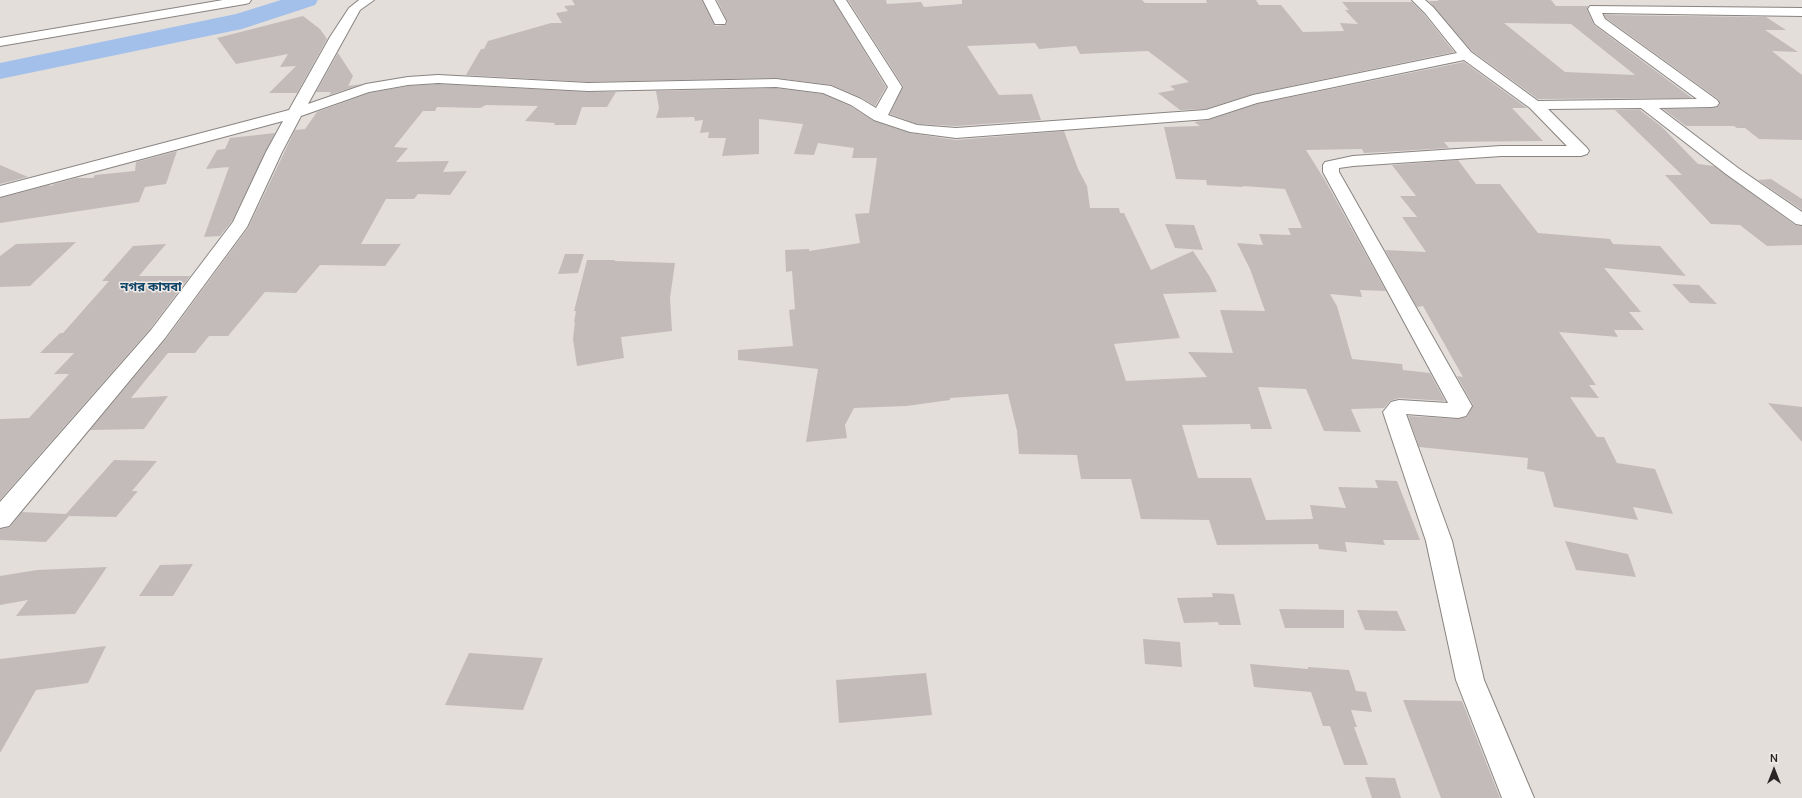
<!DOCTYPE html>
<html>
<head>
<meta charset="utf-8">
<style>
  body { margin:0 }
  #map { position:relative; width:1802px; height:798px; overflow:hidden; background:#e3deda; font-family:Manrope,sans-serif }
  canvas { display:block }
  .north { position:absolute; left:1754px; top:750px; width:40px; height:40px; -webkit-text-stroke:3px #f1ebe8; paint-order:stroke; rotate:0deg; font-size:11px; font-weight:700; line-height:16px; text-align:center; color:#292625 }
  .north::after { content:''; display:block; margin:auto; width:14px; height:18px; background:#292625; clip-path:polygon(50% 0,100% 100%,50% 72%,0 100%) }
</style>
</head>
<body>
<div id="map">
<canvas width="1802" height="798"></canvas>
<div class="north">N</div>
</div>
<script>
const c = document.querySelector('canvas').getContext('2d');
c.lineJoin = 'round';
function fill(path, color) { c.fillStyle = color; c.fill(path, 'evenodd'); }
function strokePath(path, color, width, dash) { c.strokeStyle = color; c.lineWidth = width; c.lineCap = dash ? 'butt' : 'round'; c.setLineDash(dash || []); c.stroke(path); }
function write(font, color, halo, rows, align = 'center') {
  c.font = font + ' Manrope,"Noto Sans Bengali",sans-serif'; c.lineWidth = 3; c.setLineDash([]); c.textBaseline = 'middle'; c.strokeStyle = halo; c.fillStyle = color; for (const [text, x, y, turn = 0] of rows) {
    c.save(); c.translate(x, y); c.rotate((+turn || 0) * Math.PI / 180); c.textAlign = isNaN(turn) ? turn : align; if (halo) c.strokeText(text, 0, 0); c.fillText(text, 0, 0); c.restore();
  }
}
fill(new Path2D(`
  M281 0H318L315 5 242 29 0 79V63L236 14Z`), '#a3c0ea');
fill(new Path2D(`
  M572 0H702L715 26 726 25 727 21 717 0H833L886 87 875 106 862 98 832 85 776 78 588 82 466 75 481 49H484L488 41 551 23H562L556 13 568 11 564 6 575 5Z
  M848 0H886L887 4 921 2 924 7 962 4V0H1142L1145 3H1207L1206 0H1256L1259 5H1281L1303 32 1344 31 1340 23 1358 24 1345 10H1349L1342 2H1412L1424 14 1454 52 1253 94 1206 109 1180 110 1158 93 1175 90 1170 86 1189 82 1148 51 1080 54 1076 46 1039 49 1035 43 967 46 999 95 1032 94 1041 120 956 126 917 124 890 114 903 86Z
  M1437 0H1551L1556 6H1588L1587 10 1594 25 1692 98 1538 99 1472 51 1429 1H1439ZM1504 23 1571 24 1635 75 1565 72Z
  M1604 15 1766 17 1786 30H1765L1798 52 1772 51 1802 75V140L1759 139 1745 128H1737L1734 126H1686L1663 109 1712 108 1717 107 1720 104 1718 99 1606 18Z
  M303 16 320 29 327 39 297 93H269L296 66 280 67 288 54 236 64 217 38Z
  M338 53 353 76 348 86 363 84 329 95 331 92H316Z
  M1464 62 1527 108H1512L1543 141 1444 142 1449 148 1383 152 1364 153 1362 149 1306 150 1326 182 1386 291 1360 290 1362 297 1330 294 1337 306 1352 359 1402 364 1403 370 1430 373 1445 401 1399 398 1390 401 1384 408 1351 409 1361 432 1324 431 1306 389 1258 387 1272 429H1251L1250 424 1182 425 1198 478H1251L1266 520 1313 519 1310 505 1346 508 1338 487 1378 488 1375 480 1397 481 1420 540H1383L1385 545 1345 542 1347 552 1319 549 1318 544 1217 545 1209 520 1141 519 1131 479H1081L1077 455 1019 454 1017 431 1008 394 950 398V400L906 406 854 408 845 425 847 438 806 442 818 369 738 360V350L793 346 789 310 795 309 792 271 786 272 785 250 809 249V251L860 243 855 214 869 213 877 158H852L854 148 818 143 814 155 794 154 803 124 759 119V154L722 156 726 138H708L709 132 700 133 703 120 695 121 694 117 656 118 659 108 656 91 776 88 823 94 850 106 874 121 910 133 956 140 1064 131 1078 169 1087 186 1090 208H1119L1120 213H1124L1151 270 1193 251 1210 277 1217 292 1163 294 1180 338 1114 344 1126 381 1207 377 1188 352 1233 353 1220 310 1265 311 1250 269 1237 243 1263 245 1259 234 1291 235 1288 228H1302L1285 189 1243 186V187L1207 185 1206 180 1176 179 1164 127 1200 126 1194 122 1208 120 1257 104Z
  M438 84 588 92H616L607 107H582L576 125H554L555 123 525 121 538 106 486 105 480 108 437 107 435 111H423L394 147 408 148 396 162 449 161 443 172 467 171 450 195 418 194 414 199H386L361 244H401L385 266 320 265 296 293 265 292 228 336H209L195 353H168L131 398 168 396 144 429 90 430 166 339 248 228 295 130 305 129 317 112 369 93 408 86Z
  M1615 110H1640L1662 127 1698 164 1714 166 1795 225 1802 226V245L1767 246 1740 225 1711 224 1665 175H1682Z
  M275 133 232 221 220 236 204 237 229 167 206 169 217 150 225 149 230 138Z
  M177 151 166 184 145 187 139 202 0 223V198L49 185 51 186 54 184 76 178H93L95 175 135 171 136 162Z
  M1458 160 1476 184H1500L1538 233 1610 239 1613 244 1660 246 1686 276 1604 268 1641 312H1629L1644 330H1614L1618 337 1559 332 1596 385H1589L1599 398 1570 397 1597 437H1604L1617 463 1655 469 1673 514 1633 507 1638 520 1554 507 1544 472 1527 469 1528 458 1419 447 1408 416 1458 419 1467 417 1473 405 1457 376 1463 377 1423 306 1417 307 1385 250 1426 252 1402 217H1417L1400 196H1416L1392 165Z
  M0 165 28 177 0 184Z
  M1771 179 1802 199V210L1758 180Z
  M1165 224 1194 225 1203 250 1175 248Z
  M76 242 30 286 0 287V256L16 244Z
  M166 244 139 276H190L150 329 0 500V419L29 418 69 374H54L74 353H40L60 333H63L109 281H102L133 246Z
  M565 254H584L578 273 558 274Z
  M587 260H615V261L675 263 670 298 672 331 621 337 624 358 577 366 573 339 575 322H574L576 311H574Z
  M1672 284 1699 285 1717 304 1690 303Z
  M1768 403 1802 407V442Z
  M114 460 157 461 132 491H138L116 517 69 516 46 542 0 540V529L10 527 22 512 66 514Z
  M1565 541 1628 554 1636 577 1576 570Z
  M193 564 173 596H139L160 565Z
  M107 567 75 614 16 616 28 600 0 605V576L37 570Z
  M1212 593 1234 594 1241 625H1219L1218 622 1184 623 1177 598 1213 597Z
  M1279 609 1344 610V628H1285Z
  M1357 610 1397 611 1406 631 1365 630Z
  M1143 639 1180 642 1182 667 1145 664Z
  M106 646 88 683 36 690 0 753V659Z
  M469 653 543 658 523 710 445 705Z
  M1250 664 1308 669V667L1349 670 1356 691 1366 692 1372 712 1351 710 1357 727H1354L1368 765H1344L1330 726H1323L1311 692 1254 687Z
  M926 673 932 715 839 723 836 680Z
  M1403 700 1462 701 1500 798H1441Z
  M1365 777 1395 778 1401 798H1372Z`), '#c2bbba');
const street = new Path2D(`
  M223 0H251L249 3 245 4 0 46V38Z
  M359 0H374L360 10 308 104 366 84 408 77 438 75 588 83 776 79 831 86 861 99 876 108 888 87 834 0H846L902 87 888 115 917 125 956 128 1206 110 1253 95 1457 53 1425 13 1412 0H1425L1433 7 1471 52 1538 101 1697 99 1595 24 1588 9 1590 6 1802 8V16L1602 13 1605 19 1717 100 1719 103 1717 106 1712 107 1659 108 1738 168 1802 212V225L1796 224 1726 174 1641 108 1548 109 1587 148 1589 151 1587 154 1581 156H1501L1353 166 1339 168V172L1472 406 1466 416 1458 418 1406 414 1452 541 1484 680 1534 798H1502L1456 680 1426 541 1383 412 1391 402 1399 400 1448 403 1323 172V165L1325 162 1353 156 1501 146H1567L1530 108 1464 60 1257 103 1208 119 956 138 910 132 874 120 851 105 823 93 776 87 588 91 438 83 408 85 369 92 301 116 282 152 247 227 165 338 9 526 0 528V502L151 330 233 222 266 152 283 121 0 197V186L289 110 330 37 349 8Z
  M703 0H715L726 21 725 24H715Z`);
strokePath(street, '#898481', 2);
fill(street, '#fff');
write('bold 13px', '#114568', '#f1ebe8', [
  ["নগর কাসবা",151,287]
]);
</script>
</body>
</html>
